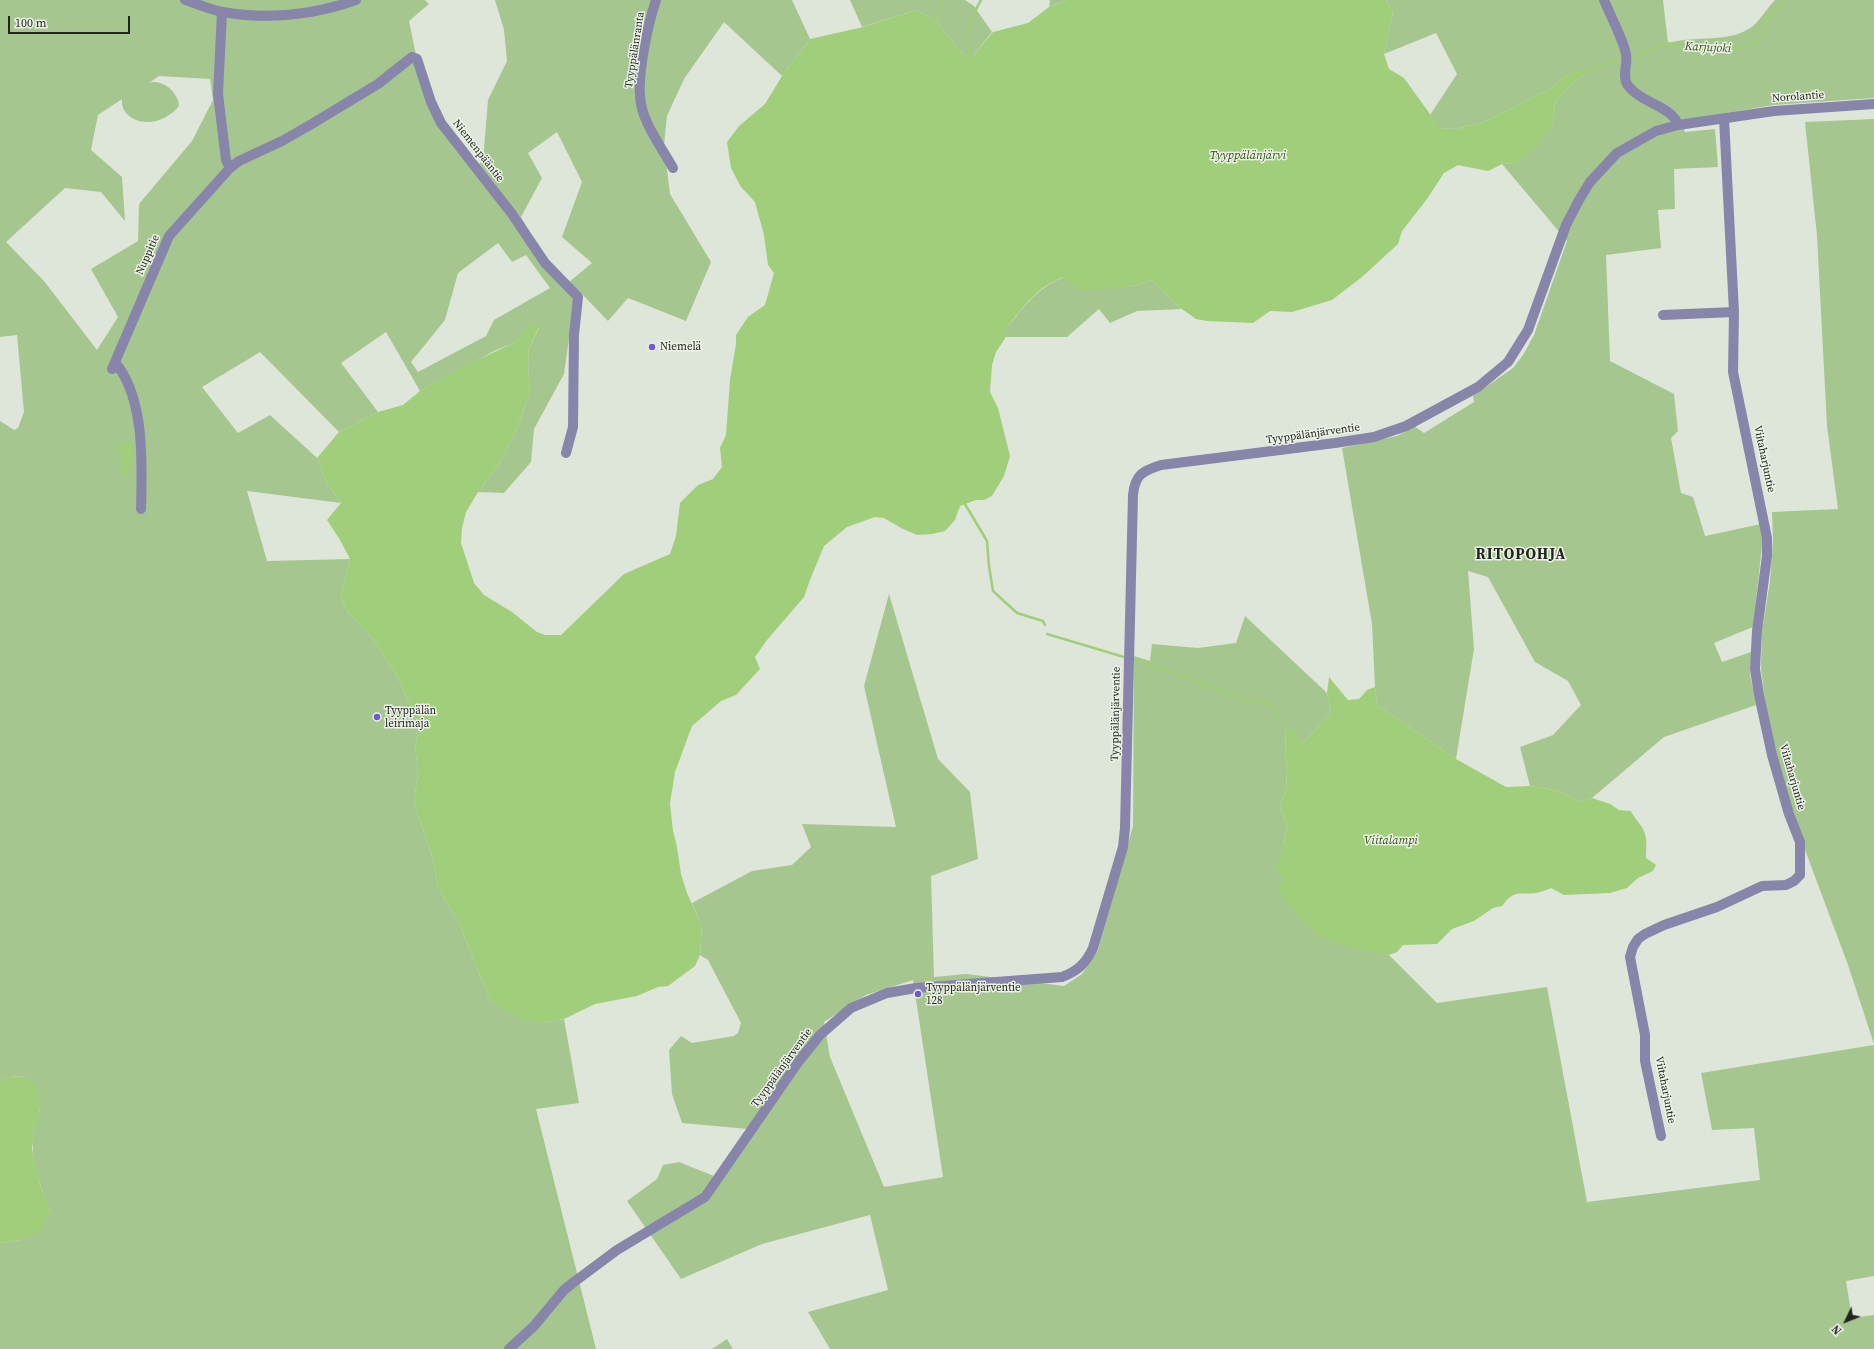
<!DOCTYPE html>
<html>
<head>
<meta charset="utf-8">
<style>
  body { margin:0 }
  #map { position:relative; width:1874px; height:1349px; overflow:hidden; background:#dee6d9; font-family:"Source Serif 4",serif }
  canvas { display:block }
  .north { position:absolute; left:1826px; top:1301px; width:40px; height:40px; -webkit-text-stroke:3px #ecf3e6; paint-order:stroke; rotate:227deg; font-size:11px; font-weight:700; line-height:16px; text-align:center; color:#222420 }
  .north::after { content:''; display:block; margin:auto; width:14px; height:18px; background:#222420; clip-path:polygon(50% 0,100% 100%,50% 72%,0 100%) }
  .scale { position:absolute; left:8px; top:16px; width:122px; height:18px; box-sizing:border-box; border:2px solid #222420; border-top:0; padding-left:5px; font-size:12px; line-height:14px; white-space:nowrap; color:#222420; -webkit-text-stroke:3px #ecf3e6; paint-order:stroke }
</style>
</head>
<body>
<div id="map">
<canvas width="1874" height="1349"></canvas>
<div class="north">N</div>
<div class="scale">100 m</div>
</div>
<script>
const c = document.querySelector('canvas').getContext('2d');
c.lineJoin = 'round';
function fill(path, color) { c.fillStyle = color; c.fill(path, 'evenodd'); }
function strokePath(path, color, width, dash) { c.strokeStyle = color; c.lineWidth = width; c.lineCap = dash ? 'butt' : 'round'; c.setLineDash(dash || []); c.stroke(path); }
function write(font, color, halo, rows, align = 'center') {
  c.font = font + ' "Source Serif 4",serif'; c.lineWidth = 3; c.setLineDash([]); c.textBaseline = 'middle'; c.strokeStyle = halo; c.fillStyle = color; for (const [text, x, y, turn = 0] of rows) {
    c.save(); c.translate(x, y); c.rotate((+turn || 0) * Math.PI / 180); c.textAlign = isNaN(turn) ? turn : align; if (halo) c.strokeText(text, 0, 0); c.fillText(text, 0, 0); c.restore();
  }
}
fill(new Path2D(`
  M0 0H425L429 4 409 21 419 70 433 114 473 168 483 161 488 100 507 61 504 30 495 0H792L810 39 782 76 724 22 684 79 667 116 664 145 670 194 711 262 686 321 628 298 608 321 581 293 575 297 564 374 534 429 531 462 504 493 478 492 499 464 517 429 530 392 528 366 529 348 539 328 514 343 494 351 420 391 386 332 341 363 378 412 339 432 260 352 202 387 238 433 270 415 317 458 327 484 341 503 247 491 267 561 350 559 341 596 347 611 374 640 398 678 419 725 415 747 418 771 414 804 433 859 438 886 447 904 458 921 491 1002 543 1023 564 1019 579 1103 536 1109 596 1349H0V1243L20 1240 50 1210C40 1186 29 1158 34 1131 35 1124 38 1116 40 1109L26 1077 11 1076 0 1082V421L14 430 18 428 24 412 17 335 0 337ZM159 76 210 79 213 100 192 141 139 204 138 241 91 269 118 317 97 350 44 281 6 242 65 188 101 192 125 221 122 177 91 150 98 115 122 99C121 105 124 112 129 116 145 128 167 121 179 106 179 93 162 78 149 83ZM557 132 582 182 562 237 592 263 569 282 542 253 521 217 542 178 528 153ZM498 243 512 262 526 255 550 288 494 320 486 336 418 372 411 362 445 320 458 273Z
  M850 0H965L974 6 992 32 972 57H965L936 21 916 10 862 27Z
  M1050 0H1067L1049 7Z
  M1386 0H1663L1668 43C1695 35 1730 44 1753 26 1761 19 1767 8 1775 0H1874V98L1773 105 1681 121 1685 132 1715 129 1718 167 1674 169 1675 209 1658 210 1661 248 1606 255 1610 361 1674 394 1678 431 1671 438 1681 493 1693 497 1705 536 1761 524 1763 537 1753 627 1714 643 1722 662 1751 652 1750 674 1756 705 1664 737 1592 798 1580 802 1559 791 1530 786 1520 747 1553 735 1581 705 1568 681 1535 662 1488 577 1468 571 1474 649 1456 759 1377 705 1375 687 1372 624 1342 448 1397 436 1414 426 1424 433 1474 402 1473 396 1513 368 1523 355 1534 335 1567 241 1502 164 1516 163 1553 126 1555 104 1566 89 1586 73 1568 74 1548 91 1536 95 1519 105 1482 123 1456 129 1439 128 1430 115 1457 74 1436 33 1384 54 1393 12Z
  M1874 119V1044L1848 965 1798 831 1776 756 1765 703 1761 668 1762 632 1770 581 1773 540 1772 512 1838 509 1827 426 1817 236 1805 122Z
  M1064 277 1130 287 1151 280 1182 309 1137 311 1110 323 1099 309 1067 337H1006V329C1025 306 1035 289 1064 277Z
  M889 594 938 759 970 792 978 859 931 876 934 977 966 974 1064 986 1082 974 1098 950 1133 826 1134 656 1150 661 1152 644 1198 648 1236 643 1245 616 1327 693 1331 712 1313 733 1301 744 1295 731 1286 728 1285 755 1287 769 1286 789 1280 807 1287 826 1284 844 1374 952 1389 955 1437 1003 1547 987 1587 1202 1760 1180 1754 1128 1712 1130 1701 1073 1874 1045V1276L1846 1281 1852 1318 1874 1315V1349H830L808 1312 888 1290 870 1215 762 1244 681 1279 627 1201 657 1179 663 1165 679 1162 714 1176 748 1129 682 1123 672 1094 669 1050 681 1036 692 1043 734 1036 738 1033 741 1023 708 960 700 955 702 926 692 903 752 871 792 865 811 847 802 824 896 827 864 686ZM913 980 943 1177 884 1187 830 1057 824 1022 866 995Z
  M727 1339 733 1349H712Z`), '#a6c68f');
fill(new Path2D(`
  M1067 0H1386L1393 12 1384 54 1389 69 1404 78 1440 128 1456 129 1482 123 1519 105 1536 95 1548 91 1568 74 1584 70 1586 73 1566 89 1555 104 1553 126 1531 152 1516 163 1502 164 1488 171 1458 165 1444 173 1427 199 1402 231 1398 244 1362 277 1332 300 1292 312 1270 311 1253 323 1207 321 1196 319 1182 309 1151 280 1130 287 1079 290 1063 277C1036 288 1024 306 1006 329V337L996 352 992 365 990 392 998 408 1010 456 1004 476 992 496 984 500H976L960 506 955 520 945 531 932 534 917 535 901 528 884 518 875 517 847 527 824 546 810 580 804 597 767 640 755 657 760 669 736 695 721 701 692 726 675 772 670 803 673 831 677 847 681 874 687 893 702 926 700 955 695 966 668 986 658 987 637 996 595 1004 564 1019 543 1023 525 1021 491 1002 458 921 447 904 438 886 433 859 414 804 418 771 415 747 419 725 398 678 374 640 347 611 341 596 350 559 340 540 327 520 341 503 327 484 317 458 339 432 378 412 403 405 420 391 466 365 514 343 532 322 539 327 529 348 528 366 530 392 517 429 499 464 478 492 466 512 462 528 461 543 474 583 484 595 512 612 537 632 545 635H561L624 574 670 554 676 536 680 503 698 485 713 479 722 467 720 448 726 435 730 380 736 344V335L748 317 765 305 774 273 768 265 764 235 755 202 741 187 731 168 727 142 739 126 765 104 782 76 810 39 863 27 916 10 936 21 965 57H972L993 32 1028 23 1049 7Z
  M132 442 133 456 127 479 121 475 122 457 114 446Z
  M1329 677 1348 700 1359 699 1367 690 1375 687 1377 705 1456 759 1506 787 1530 786 1559 791 1580 802 1592 798 1610 804 1619 810 1631 811C1634 818 1640 823 1643 829 1648 839 1646 848 1646 858L1656 865 1653 871 1638 878 1627 888 1610 893 1564 895 1551 888C1546 890 1541 892 1536 893 1518 895 1515 889 1502 906L1493 908 1474 921 1452 929 1437 944 1403 945 1397 952 1389 955C1365 951 1336 947 1315 932 1301 922 1286 903 1277 888L1283 879 1275 870 1284 844 1287 826 1280 807 1286 789 1287 769 1285 755 1286 728 1295 730 1301 744 1313 733 1331 712 1327 693Z
  M10 1076 26 1077 37 1086 40 1109 34 1131 32 1149 40 1185 50 1210 40 1231 20 1240 0 1243V1082Z`), '#a0ce7b');
strokePath(new Path2D(`
  M936 21 943 3 942 0
  M969 57 970 49 966 41C970 27 973 12 981 0
  M1633 57 1655 49 1662 44 1668 43 1684 49 1709 50 1738 49 1752 44 1763 37 1769 17 1782 6 1784 0
  M1586 73 1619 60
  M965 504 987 541 989 566 993 591 1017 613 1043 621 1045 625
  M1047 634 1124 657
  M1139 661 1249 700 1272 704 1279 721 1286 728`), '#a0ce7b', 2.5);
strokePath(new Path2D(`
  M185 0C198 4 211 10 223 12 268 20 313 15 356 0
  M656 0C648 24 638 71 640 96 641 121 661 146 673 168
  M1604 0C1610 15 1623 39 1626 54 1628 64 1622 75 1627 84 1639 103 1673 106 1678 125
  M222 12 218 94 226 160 230 168
  M1663 315 1734 312
  M112 369 169 236 230 168 239 161 282 141 310 125 378 84 412 57 417 59 431 102 441 123 512 214 545 263 578 297 574 335 573 427 566 453
  M112 369 118 366C145 403 142 464 141 509
  M1661 1136 1645 1061V1035L1630 957 1633 947 1638 939 1645 934 1664 925 1717 907 1762 886 1786 885 1794 881 1800 875V842L1789 814 1772 755 1759 695 1755 669 1757 631 1767 556V538L1733 372 1734 312 1724 118
  M509 1349 534 1326 564 1290 574 1282 617 1250 705 1197 799 1061 820 1035 851 1008 887 993 916 988 1062 977C1078 971 1086 963 1093 948L1123 847 1125 828 1133 495C1135 475 1142 471 1161 465L1335 443 1374 437 1406 426 1478 387 1508 362 1528 330 1566 225 1579 200 1590 182 1617 153 1656 131 1678 125 1774 111 1874 104`), '#8786aa', 10);
for (const [x, y, r, color] of [
  [652,347,4,"#6e59d3"],
  [377,717,4,"#6e59d3"],
  [918,994,4,"#6e59d3"]
]) { const dot = new Path2D(); dot.arc(x, y, r, 0, 2 * Math.PI); c.fillStyle = color; c.fill(dot); strokePath(dot, '#ecf3e6', 1.5); }
write('11px', '#222420', '#ecf3e6', [
  ["Tyyppälänranta",635,50,-81],
  ["Norolantie",1798,97,-4],
  ["Niemenpääntie",478,151,52],
  ["Nuppitie",148,255,-66],
  ["Tyyppälänjärventie",1313,434,-8],
  ["Viitaharjuntie",1764,459,78],
  ["Tyyppälänjärventie",1116,714,-89],
  ["Viitaharjuntie",1792,777,74],
  ["Tyyppälänjärventie",782,1068,-54],
  ["Viitaharjuntie",1665,1090,79]
]);
write('11px', '#222420', '#ecf3e6', [
  ["Niemelä",660,347],
  ["Tyyppälän",385,711],
  ["leirimaja",385,724],
  ["Tyyppälänjärventie",926,988],
  ["128",926,1001]
], 'left');
write('italic 12px', '#324f15', '#ecf3e6', [
  ["Karjujoki",1708,48,3],
  ["Tyyppälänjärvi",1248,156],
  ["Viitalampi",1391,841]
]);
c.letterSpacing = '1px';
write('bold 15px', '#222420', '#ecf3e6', [
  ["RITOPOHJA",1521,555]
]);
c.letterSpacing = '0px';
</script>
</body>
</html>
